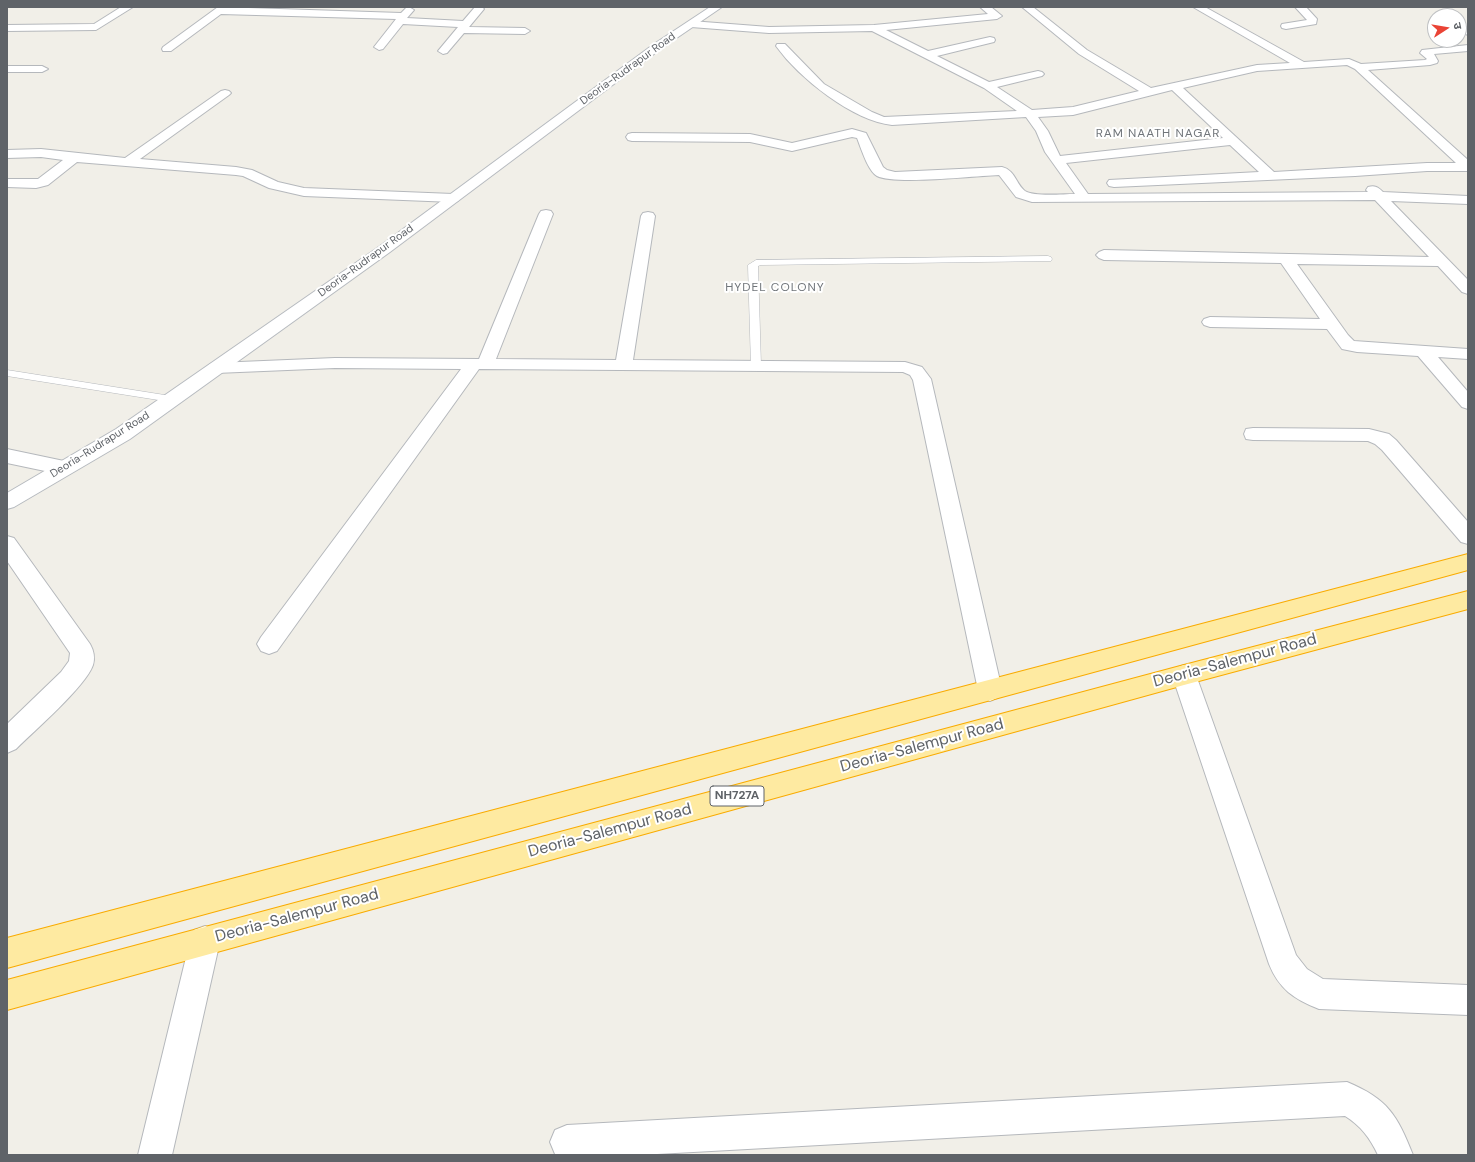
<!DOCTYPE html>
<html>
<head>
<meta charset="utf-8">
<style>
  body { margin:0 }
  #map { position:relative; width:1475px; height:1162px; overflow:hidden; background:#f1efe8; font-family:"DM Sans","Noto Sans Devanagari",sans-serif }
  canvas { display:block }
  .frame { position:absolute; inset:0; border:8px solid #5f6368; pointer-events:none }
  .north { position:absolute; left:1427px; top:8px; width:40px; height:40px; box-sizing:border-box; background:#fff; border:1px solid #bfc1c3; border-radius:50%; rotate:78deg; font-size:11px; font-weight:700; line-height:16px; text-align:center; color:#5f6368 }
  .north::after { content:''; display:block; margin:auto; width:14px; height:18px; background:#ea4335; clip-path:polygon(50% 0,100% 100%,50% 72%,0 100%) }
</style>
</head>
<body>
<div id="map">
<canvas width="1475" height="1162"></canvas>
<div class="frame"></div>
<div class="north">उ</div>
</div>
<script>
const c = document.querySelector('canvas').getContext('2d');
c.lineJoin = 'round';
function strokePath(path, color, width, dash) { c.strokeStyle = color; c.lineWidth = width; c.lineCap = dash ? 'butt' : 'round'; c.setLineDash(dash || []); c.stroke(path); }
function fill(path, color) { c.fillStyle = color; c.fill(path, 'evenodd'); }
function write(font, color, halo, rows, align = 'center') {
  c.font = font + ' "DM Sans",sans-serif'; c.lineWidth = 4; c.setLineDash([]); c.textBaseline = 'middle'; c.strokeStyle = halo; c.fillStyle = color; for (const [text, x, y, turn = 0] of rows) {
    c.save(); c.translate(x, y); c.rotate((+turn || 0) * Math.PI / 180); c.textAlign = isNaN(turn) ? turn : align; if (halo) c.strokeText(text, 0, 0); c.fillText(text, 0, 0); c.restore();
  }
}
const service = new Path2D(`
  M1048 256 1051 257 1052 259 1051 261 761 265 758 266 761 366 756 369 751 366 748 265 756 260Z
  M7 370 171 396 175 397 176 399 175 401 171 402 7 376Z`);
const minor = new Path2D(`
  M121 7H133L96 30 7 31V25L94 24Z
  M218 7 401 13 406 8 409 7 414 10 407 18 463 21 475 7H482L484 9 469 27 525 28 530 31 525 34 464 33 447 53 443 54 438 51 458 27 403 24 383 49 379 50 374 47 396 19 221 14 171 51H163L162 49 163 47Z
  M980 7H991L1002 16 997 19 886 30 928 51 990 37 994 38 995 40 994 42 937 56 989 82 1038 71 1042 72 1044 74 1042 76 997 87 1032 110 1073 107 1139 91 1079 54 1022 7H1033L1087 50 1151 88 1257 65 1290 63 1193 7H1205L1304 62 1349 59 1361 64 1425 60 1427 59 1420 53 1422 50 1468 45V51L1434 54 1438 61 1437 63 1430 65 1368 70 1468 160V171H1427L1355 176 1114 187 1109 186 1107 183 1109 180 1259 172 1230 145 1066 163 1088 194 1368 192 1366 190 1368 187C1375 185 1378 187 1383 192L1468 196V204L1391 201 1468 280V294L1462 292 1438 266 1297 264 1348 335 1354 341 1468 349V359L1438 357 1468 392V409L1462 407 1418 356 1357 352 1342 349 1327 329 1210 327 1204 325 1202 322 1204 319 1210 317 1320 319 1281 263 1104 260 1099 258 1096 255 1099 252 1104 250 1429 257 1375 200 1032 202 1016 197 999 175C975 176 894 185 877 176 868 171 861 148 857 138L852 137 792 151 750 142 632 141 628 140 626 137 628 134 632 133 750 134 792 143 852 129 866 133 883 167 887 170 895 172 1002 167C1015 170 1016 184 1025 191 1034 197 1063 194 1075 194L1045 152 1036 131 1026 117 892 125C853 121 799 78 776 46L777 44H785L824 84 872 112 884 117 1017 111 984 88 872 31 769 33 691 27 686 24 691 21 769 27 874 25 988 14ZM1347 65 1355 69 1456 163H1427L1274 172 1183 88 1257 71ZM1172 90 1223 138 1060 156 1048 131 1038 117 1073 115Z
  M1295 7H1306L1317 19 1316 24 1286 29 1282 28 1281 26 1282 24 1307 20Z
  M1459 24 1468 28V35L1459 31Z
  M7 66H42L48 69 42 72H7Z
  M225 90 229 91 231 93 229 95 140 159 236 167 252 170 278 182 304 188 453 194 458 195 460 198 458 201 453 202 304 196 269 188 243 176 236 175 77 162 48 185 36 188 7 187V179H38L63 160 41 157 7 158V150L41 149 125 158 221 91Z
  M546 210 551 211 553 214 496 359 616 360 641 216 643 213 648 212 653 213 655 216 633 360 905 362 922 367 931 379 1002 690 999 697 990 701 981 697 978 690 913 380 910 375 903 372 479 369 277 651 269 654 261 651 257 644 261 637 461 369 335 368 216 373 210 372 207 368 210 364 216 363 335 358 479 359 539 214 541 211Z
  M1253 428 1369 429 1389 434 1396 440 1468 522V544L1461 542 1382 450 1375 444 1368 441 1253 440 1246 439 1244 434 1246 429Z
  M7 449 64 461 71 463 74 468 71 473 64 475 7 463Z
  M7 536 14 538 90 644C94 651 95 658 93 665 86 686 34 731 16 749L7 753V724L61 672 69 661 70 653 7 561Z
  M1184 665 1192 668 1196 675 1296 955 1307 969 1323 979 1468 985V1015L1319 1009C1294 999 1279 989 1269 964L1172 675 1176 668Z
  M205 926 216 930 220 941 172 1155H138L190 941 194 930Z
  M1347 1082C1388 1099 1397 1115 1413 1155H1378C1370 1138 1361 1126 1345 1116L639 1155H557L555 1154 550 1142 555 1130 567 1125Z`);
const secondary = new Path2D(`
  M710 7H722L662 48 390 252 130 439 14 507 7 509V493L116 429 380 246 654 44Z`);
const trunk = new Path2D(`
  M1468 554V570L7 968V938Z
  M1468 591V609L1184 685 7 1010V980L1184 665Z`);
strokePath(service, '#b5b8bc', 1);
strokePath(minor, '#b5b8bc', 2);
strokePath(secondary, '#b6babf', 2);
strokePath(trunk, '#f9ab00', 2);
fill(service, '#fff');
fill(minor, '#fff');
fill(secondary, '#fff');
fill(trunk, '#feeaa1');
write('11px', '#5f6368', '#fff', [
  ["Deoria-Rudrapur Road",628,69,-36],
  ["Deoria-Rudrapur Road",366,261,-36],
  ["Deoria-Rudrapur Road",100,445,-32]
]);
c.letterSpacing = '1px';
write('12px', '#70757a', '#fff', [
  ["RAM NAATH NAGAR",1158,134],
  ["HYDEL COLONY",775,288]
]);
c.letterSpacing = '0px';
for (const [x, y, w] of [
  [737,796,54]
]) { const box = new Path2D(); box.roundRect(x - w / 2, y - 10, w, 20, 3); c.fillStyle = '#fff'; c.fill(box); strokePath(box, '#5f6368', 1); }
write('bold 12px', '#5f6368', null, [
  ["NH727A",737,796]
]);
write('16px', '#5f6368', '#fff', [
  ["Deoria-Salempur Road",1235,661,-15],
  ["Deoria-Salempur Road",922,746,-15],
  ["Deoria-Salempur Road",610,831,-15],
  ["Deoria-Salempur Road",297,916,-15]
]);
</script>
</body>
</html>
